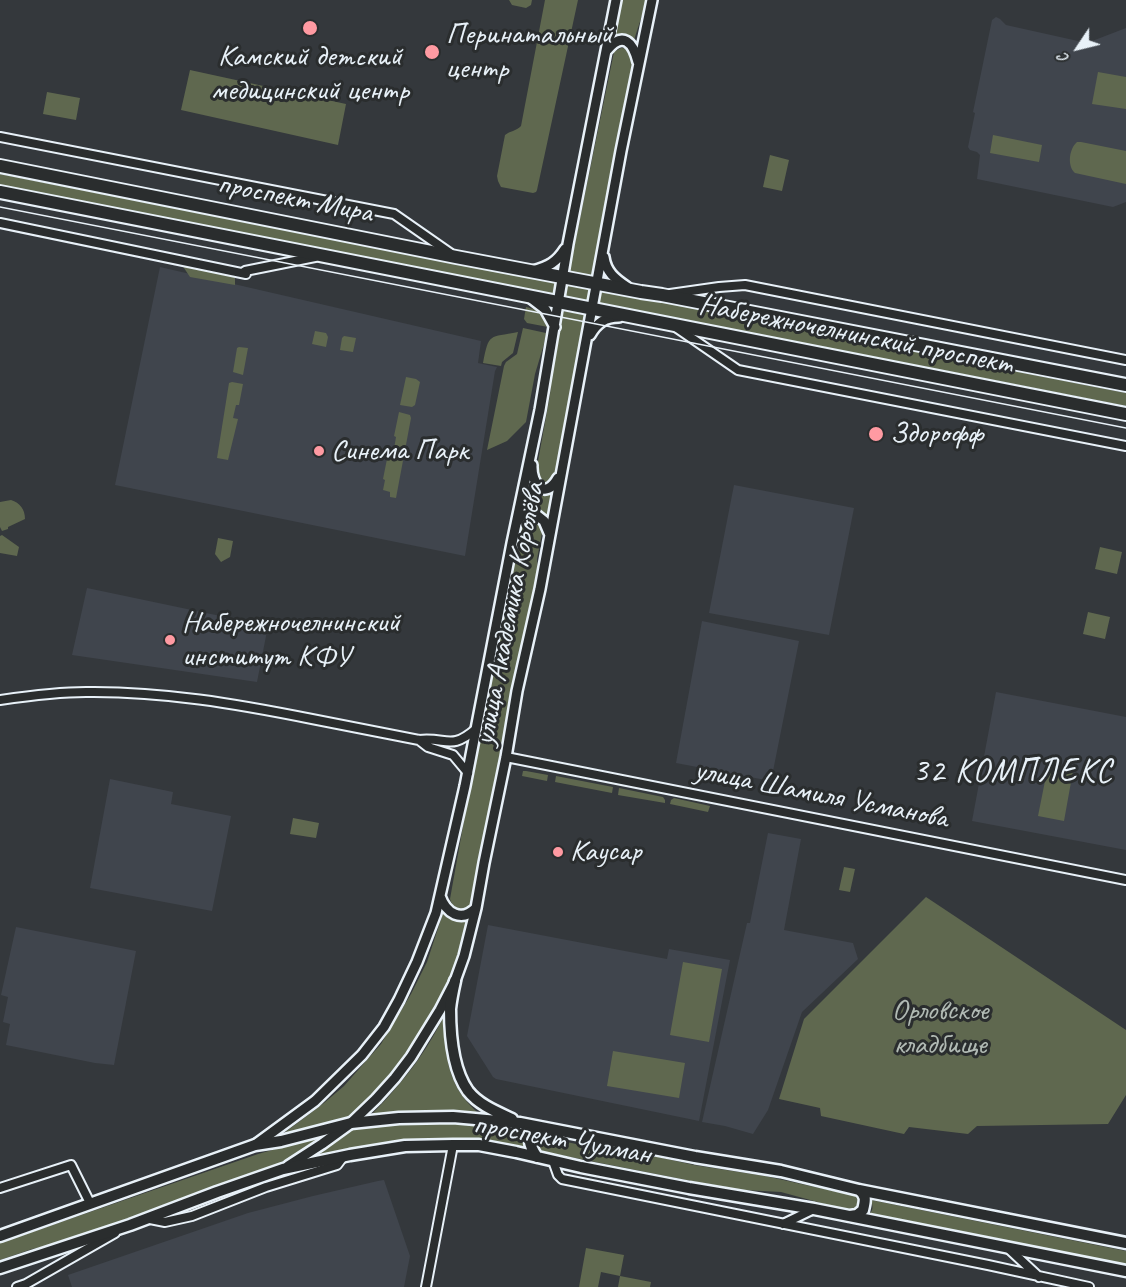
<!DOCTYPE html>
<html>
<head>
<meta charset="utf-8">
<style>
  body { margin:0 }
  #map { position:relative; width:1126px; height:1287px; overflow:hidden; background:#34383c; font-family:Caveat,sans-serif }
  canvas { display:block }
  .north { position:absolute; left:1048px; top:18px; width:60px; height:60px; -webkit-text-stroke:4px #2a2d2e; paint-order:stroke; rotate:235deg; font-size:16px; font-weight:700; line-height:24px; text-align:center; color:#e8f1f8 }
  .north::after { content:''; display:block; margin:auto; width:21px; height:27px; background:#e8f1f8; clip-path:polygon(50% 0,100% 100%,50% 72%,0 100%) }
</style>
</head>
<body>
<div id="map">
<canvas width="1126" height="1287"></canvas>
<div class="north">С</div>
</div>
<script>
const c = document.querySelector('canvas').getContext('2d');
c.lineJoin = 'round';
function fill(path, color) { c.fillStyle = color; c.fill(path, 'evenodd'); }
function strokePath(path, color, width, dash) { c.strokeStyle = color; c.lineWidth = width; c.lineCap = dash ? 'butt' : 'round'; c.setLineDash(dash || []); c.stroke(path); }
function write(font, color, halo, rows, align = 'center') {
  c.font = font + ' Caveat,sans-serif'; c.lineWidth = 6; c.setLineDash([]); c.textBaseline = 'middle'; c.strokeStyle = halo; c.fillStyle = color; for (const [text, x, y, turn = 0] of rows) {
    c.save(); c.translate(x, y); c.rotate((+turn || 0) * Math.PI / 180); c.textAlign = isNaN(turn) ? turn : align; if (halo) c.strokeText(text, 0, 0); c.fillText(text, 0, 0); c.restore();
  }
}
fill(new Path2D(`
  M996 17 1000 19 1006 25 1087 43 1126 28V202L1113 207 977 179 980 155 977 152 970 150 968 147 975 113 973 112 992 20Z
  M160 267 481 341 478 363 497 367 495 371 465 556 115 485Z
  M734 485 854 508 829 635 709 613Z
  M87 588 268 626 257 682 72 655Z
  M702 621 799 641 771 781 676 763Z
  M996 692 1126 717V850L972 821Z
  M110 779 173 792 171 804 231 816 212 911 90 888Z
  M768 833 801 839 784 930 853 943 858 959 802 1012 768 1110 753 1134 725 1126 702 1122 747 923H750Z
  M488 925 667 959 669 949 730 960 699 1121 496 1079 493 1077 467 1036Z
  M16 927 136 951 114 1065 95 1063 6 1045 10 1024 3 1022 8 997 1 995Z
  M384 1180 410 1256 404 1287H72L68 1275 248 1213 313 1196 378 1181Z`), '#40454d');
fill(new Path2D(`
  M509 0H532L531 5 526 8 512 5Z
  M545 0H578L537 190 536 192 533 193 501 187 498 181 497 176 505 135C510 131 516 131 521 126Z
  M621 0H647L634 40 624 36 614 35Z
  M621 48C630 48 631 53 633 60L616 146 612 186 594 276 569 272 614 52Z
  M190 70 346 104 338 145 181 110Z
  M1098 72 1126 77V109L1092 104Z
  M47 92 80 98 76 120 43 114Z
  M993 135 1042 145 1039 162 990 153Z
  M1077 142H1081L1126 151V184L1075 173C1067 166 1069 149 1077 142Z
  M770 155 789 160 782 191 763 187Z
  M0 174 558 283 555 295 0 186Z
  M182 265 230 274 235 278V285L190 277Z
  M568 284 591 289 589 301 565 297Z
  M601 290 1126 393V406L598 303Z
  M526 307C538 310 548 314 548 327L527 323 524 319Z
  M562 311 586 315 556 474 552 480 545 482 539 480 536 472 550 395 552 365Z
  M523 328 546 333 544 344 535 374 526 422 507 441 487 450 504 366 506 362 517 354Z
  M315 331 326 333 328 337 326 347 312 344Z
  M518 332 513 353 502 362 501 366 483 363C489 332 489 338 518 332Z
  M344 336 356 338 353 352 340 350 342 338Z
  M239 347 248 348 243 375 233 372 237 348Z
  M406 377 416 379 420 382 415 405 412 407 400 405Z
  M232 382 243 384 239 405H236L233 418 238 419 228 460 217 458 229 383Z
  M399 412 410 415 411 418 396 498 390 497V492L383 490 385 480 383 479 389 449H394L396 437 394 436Z
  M534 489 542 493H553L549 517 536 510 524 511Z
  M11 500C20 503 25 509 25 519L8 527V529L2 531 0 527V502Z
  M532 518 541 524 543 528 537 559 538 569 495 792 472 903 466 909C459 910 452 907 450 899L470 787 521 523 524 520Z
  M2 535 19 547 17 556 0 553V536Z
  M218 538 233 541 230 557 221 562 215 554Z
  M1100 547 1122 552 1117 574 1095 569Z
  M1088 612 1110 617 1105 639 1083 634Z
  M1048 766 1073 771 1064 821 1038 816Z
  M523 771H526L548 775 547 781 522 776Z
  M556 776 613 787 612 793 555 782Z
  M619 788 663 797 665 800V803L618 795Z
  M674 798 710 806 708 812 670 804 671 800Z
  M293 818 319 823 316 838 290 834Z
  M844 867 855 869 850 892 839 890Z
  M926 897 1126 1030V1095L1108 1124 977 1126 968 1134 909 1127 904 1134 821 1116 820 1108 779 1099 804 1019Z
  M444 910C449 921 460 922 470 918L454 977 418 1039 385 1083 349 1118 284 1133 324 1103 344 1086 381 1044 411 994 427 962Z
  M683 962 722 969 709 1042 670 1035Z
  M447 1011C444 1053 445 1083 478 1113L426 1112 369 1117C390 1096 410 1073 426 1048 434 1036 440 1023 447 1011Z
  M613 1051 685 1063 679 1098 607 1086Z
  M424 1122H456L528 1134 523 1142 524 1151C504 1146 485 1140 465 1139 414 1136 363 1148 314 1157L352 1128 394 1123Z
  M329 1134C314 1144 298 1156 281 1164 255 1175 226 1180 202 1194L60 1243 32 1249 0 1260V1243L258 1154Z
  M540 1136 625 1155 658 1157 694 1165 765 1176 856 1196 860 1200V1208L854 1212 781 1192 743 1190 691 1181 540 1151 537 1147 536 1138Z
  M871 1200 1126 1251V1267L867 1215C874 1212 873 1206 871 1200Z
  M586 1248 624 1255 620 1276 651 1282 650 1287H618L620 1276 601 1272 598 1287H579Z`), '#5f684f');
const minor = new Path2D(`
  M0 137 394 214 450 253
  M0 223 246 274 245 271 315 257
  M670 294 719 287 745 285 1126 360
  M677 328 738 370 1126 446
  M0 700C28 696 57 692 86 692 162 691 237 704 312 719 348 726 383 733 419 740 448 737 450 751 476 729
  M419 740 428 747 453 755 468 773
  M506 757 1126 880
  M553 1161 558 1175 562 1179 988 1265 1089 1287
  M0 1188 71 1165 90 1203
  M150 1219 165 1222 192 1216 266 1187 337 1165 343 1157
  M783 1224 814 1209
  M1009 1249 1039 1277
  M17 1287 26 1284 115 1233
  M426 1287 453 1145`);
const tertiary = new Path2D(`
  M607 50C623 31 633 42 638 62
  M604 257C606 272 615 279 627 287
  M533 271C549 266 556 263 565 249
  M532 299 545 309 555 327
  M590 335C597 323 605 317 619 317
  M532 465C531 484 545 501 558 478
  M517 522 521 516 534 513 544 521 550 535
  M440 896C446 913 461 923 476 908
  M255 1145 315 1101 362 1055 384 1027 399 1000 417 962 436 913 465 786 512 543 540 410 568 244 616 0
  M288 1166 322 1144 351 1123 376 1099 395 1078 411 1057 440 1010 455 981 464 956 476 908 484 863 506 757 517 691 540 589 621 151 652 0`);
const secondary = new Path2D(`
  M455 981C453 990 451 999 450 1009 450 1034 453 1070 468 1091 479 1105 497 1112 512 1119
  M537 1157C529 1145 525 1135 540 1127
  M850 1216 857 1215 863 1210C865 1202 867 1195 859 1190
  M0 1236 255 1145 281 1141 351 1123 399 1118 453 1117 520 1123 695 1157 781 1171 859 1190 1126 1243
  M0 1268 130 1225 217 1192 283 1169 350 1155 405 1146 453 1145H479L516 1152 581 1167 689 1188 814 1209 1126 1271`);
const primary = new Path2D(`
  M0 166 456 257 641 292 662 295 1126 385
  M0 192 1126 414`);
strokePath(minor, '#e8f1f8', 12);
strokePath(tertiary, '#e8f1f8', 14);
strokePath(secondary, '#e8f1f8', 15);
strokePath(primary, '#e8f1f8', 16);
strokePath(minor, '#2a2d2e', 8);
strokePath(tertiary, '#2a2d2e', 9);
strokePath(secondary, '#2a2d2e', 10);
strokePath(primary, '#2a2d2e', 12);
strokePath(new Path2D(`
  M0 207 1126 428`), '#e8f1f8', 1.5);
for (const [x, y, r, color] of [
  [310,28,8,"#ff9aa2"],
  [432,52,8,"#ff9aa2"],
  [876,434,8,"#ff9aa2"],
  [319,451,6,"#ff9aa2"],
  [170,640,6,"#ff9aa2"],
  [558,852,6,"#ff9aa2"]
]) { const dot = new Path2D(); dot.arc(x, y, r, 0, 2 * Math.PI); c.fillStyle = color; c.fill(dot); strokePath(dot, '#2a2d2e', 2); }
write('30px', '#e8f1f8', '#2a2d2e', [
  ["Перинатальный",446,35],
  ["центр",446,69],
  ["Камский детский",310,57,"center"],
  ["медицинский центр",310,91,"center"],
  ["Здорофф",890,434],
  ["Синема Парк",331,451],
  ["Набережночелнинский",182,623],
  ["институт КФУ",182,657],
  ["Каусар",570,852]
], 'left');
write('30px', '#e8f1f8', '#2a2d2e', [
  ["проспект Мира",295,199,11],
  ["Набережночелнинский проспект",856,335,11],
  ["улица Академика Королёва",510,614,-79],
  ["улица Шамиля Усманова",821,795,11],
  ["проспект Чулман",562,1140,10]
]);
write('30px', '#b1bab4', '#2a2d2e', [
  ["Орловское",940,1011],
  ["кладбище",940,1045]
]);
c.letterSpacing = '1.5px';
write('33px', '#e8f1f8', '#2a2d2e', [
  ["32 КОМПЛЕКС",1013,772]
]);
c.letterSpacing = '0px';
</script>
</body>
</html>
